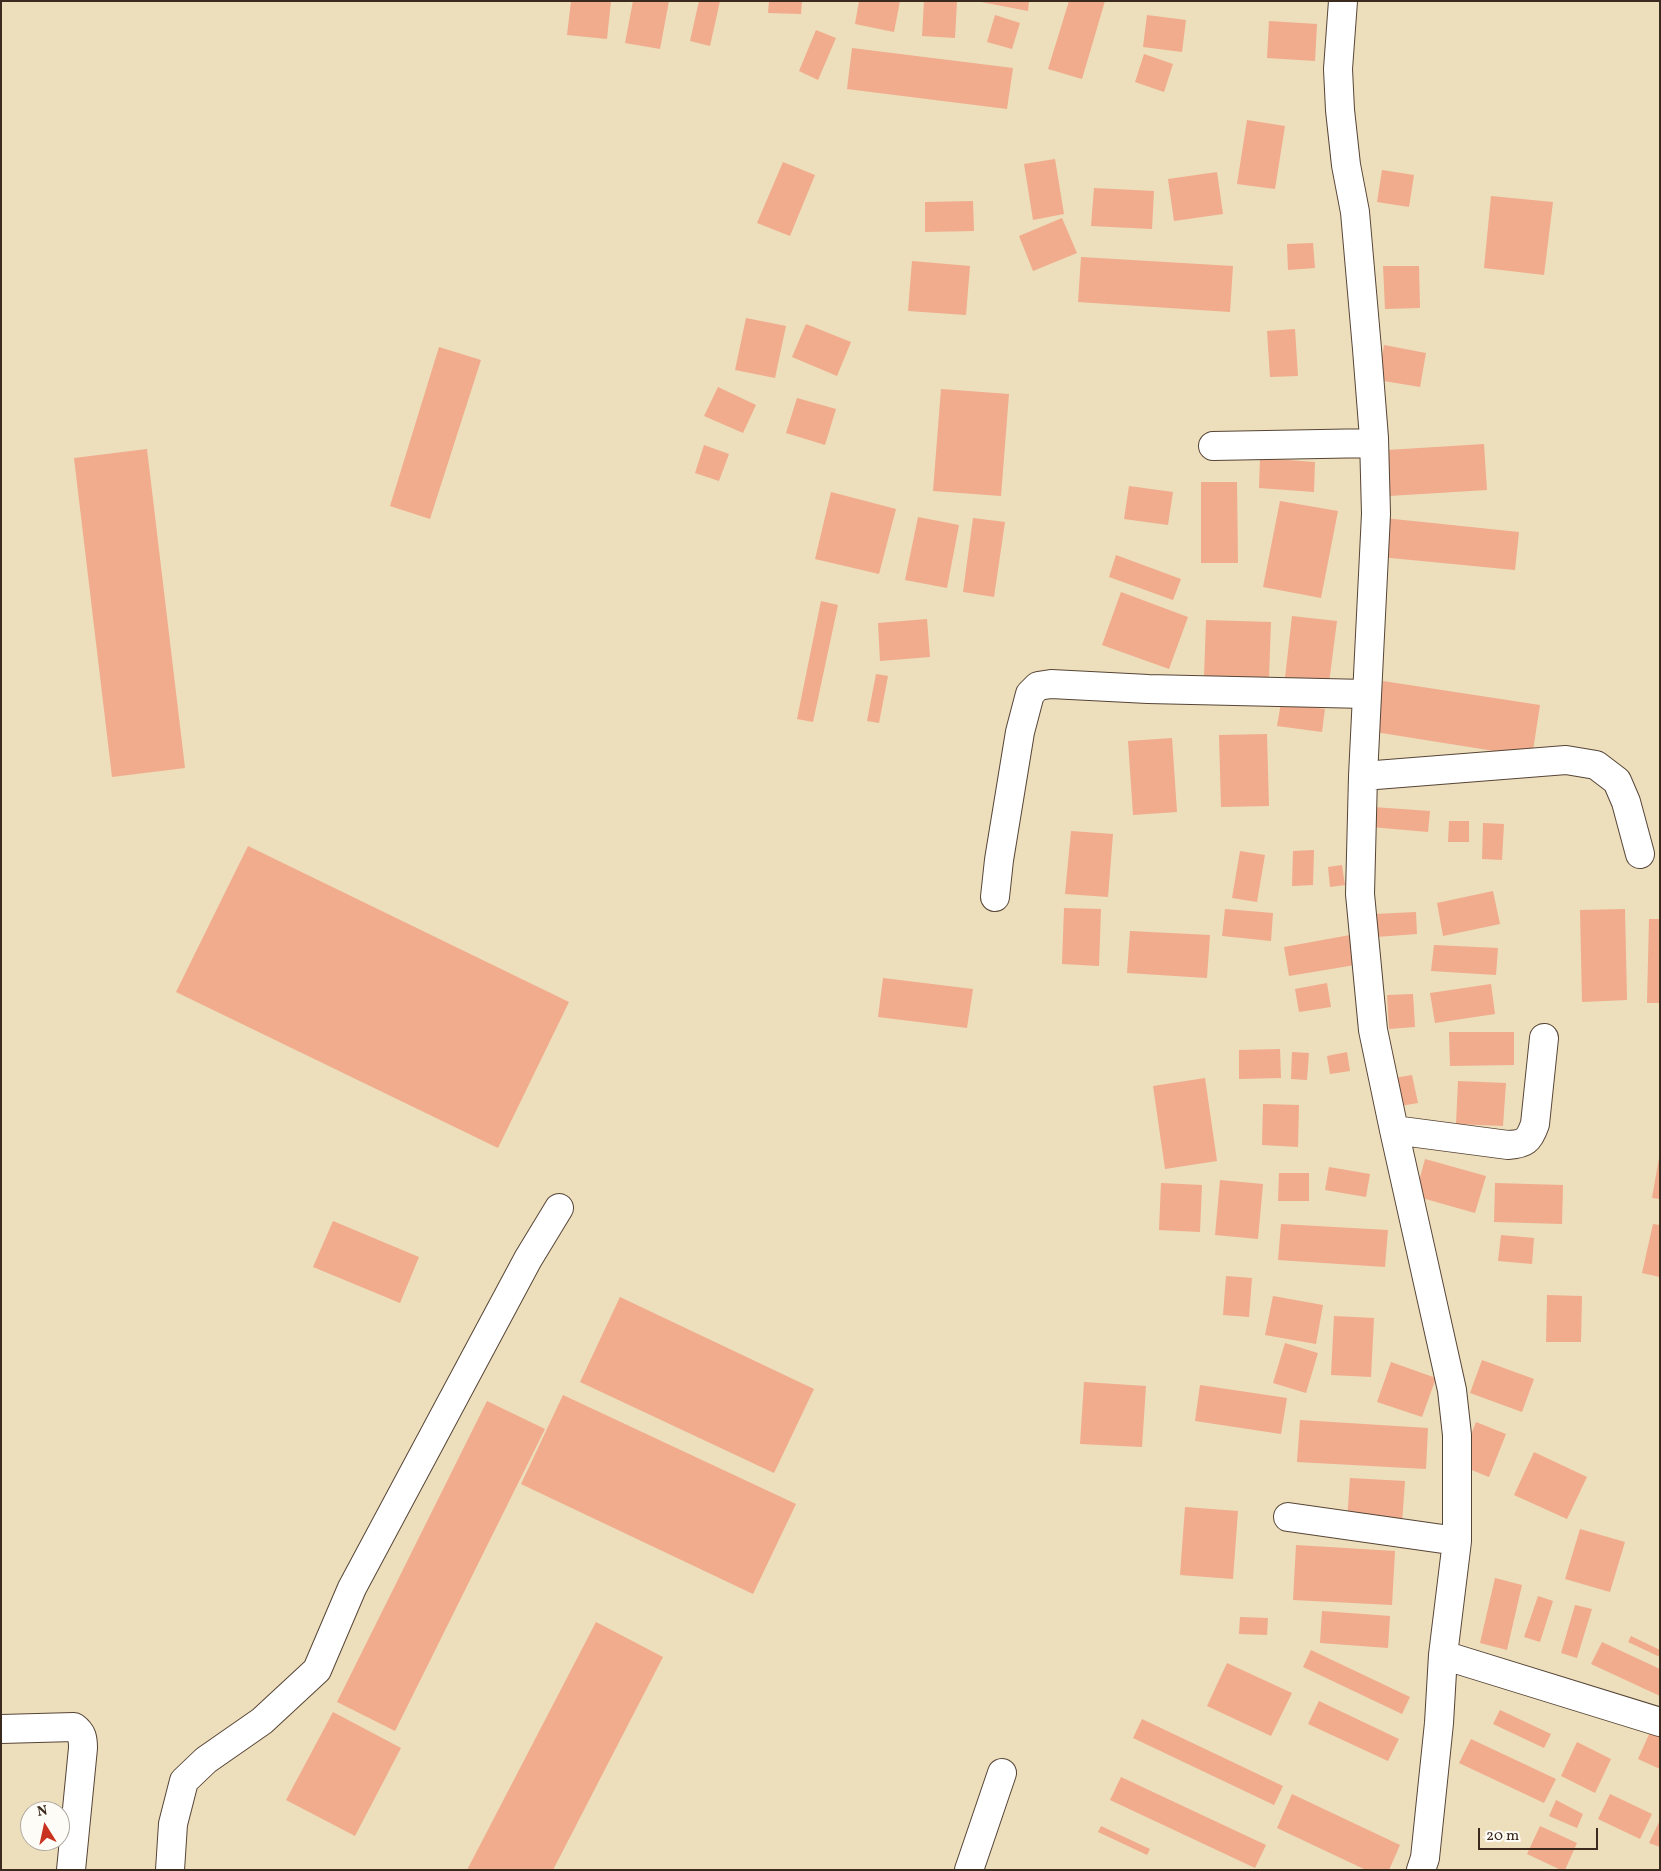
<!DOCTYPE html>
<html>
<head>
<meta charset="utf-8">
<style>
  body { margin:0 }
  #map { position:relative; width:1661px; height:1871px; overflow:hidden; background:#eddebc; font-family:Vollkorn,serif }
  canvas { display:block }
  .frame { position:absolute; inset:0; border:2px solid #3b2a1e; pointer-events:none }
  .north { position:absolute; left:20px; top:1801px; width:50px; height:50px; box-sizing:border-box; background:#fdfcf7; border:1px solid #afa8a0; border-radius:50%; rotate:350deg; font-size:14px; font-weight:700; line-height:20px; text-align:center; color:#3b2a1e }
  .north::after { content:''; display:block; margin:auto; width:18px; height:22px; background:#c8321e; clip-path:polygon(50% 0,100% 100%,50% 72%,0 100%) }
  .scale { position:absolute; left:1478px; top:1828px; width:120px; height:22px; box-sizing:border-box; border:2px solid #3b2a1e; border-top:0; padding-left:6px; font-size:15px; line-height:18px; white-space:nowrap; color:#3b2a1e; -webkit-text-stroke:4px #fdfcf7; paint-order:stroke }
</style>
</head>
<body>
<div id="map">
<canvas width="1661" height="1871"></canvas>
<div class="frame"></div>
<div class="north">N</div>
<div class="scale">20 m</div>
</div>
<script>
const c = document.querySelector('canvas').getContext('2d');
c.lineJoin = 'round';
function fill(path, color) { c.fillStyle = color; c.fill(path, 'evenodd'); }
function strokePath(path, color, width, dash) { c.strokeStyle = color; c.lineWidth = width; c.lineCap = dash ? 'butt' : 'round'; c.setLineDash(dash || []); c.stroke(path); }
fill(new Path2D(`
  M571 1H611L607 39 567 35Z
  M633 1H669L660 49 625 43Z
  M699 1H720L710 46 690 41Z
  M769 1H802L801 14 768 13Z
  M859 1H900L894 32 855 24Z
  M924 1H957L955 38 922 36Z
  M976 1H1029L1028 11Z
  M1069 1H1105L1082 79 1048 69Z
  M995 15 1020 23 1012 49 987 42Z
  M1147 15 1186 20 1182 52 1143 47Z
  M1269 21 1317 24 1315 61 1267 58Z
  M816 30 836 38 818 80 799 71Z
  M852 48 1013 68 1007 109 847 89Z
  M1144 54 1173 64 1164 92 1135 82Z
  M1247 120 1285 126 1275 189 1237 184Z
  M1055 159 1064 214 1033 220 1024 164Z
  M783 162 815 175 790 236 757 223Z
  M1382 170 1414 175 1409 207 1377 202Z
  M1217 172 1223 214 1174 221 1168 179Z
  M1094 188 1154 191 1152 229 1091 226Z
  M1491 196 1553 202 1544 275 1484 268Z
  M973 201 974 231 925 232V202Z
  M1062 218 1077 253 1033 271 1019 236Z
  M1313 243 1315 268 1288 270 1287 244Z
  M1081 257 1233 266 1230 312 1078 302Z
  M912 261 970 266 966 315 908 311Z
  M1383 266H1419L1420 308 1385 309Z
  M746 318 786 326 775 378 735 370Z
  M806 324 851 342 837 376 792 357Z
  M1295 329 1298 376 1270 377 1267 331Z
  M1384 345 1426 353 1420 387 1378 380Z
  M439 347 481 360 430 519 390 506Z
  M718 387 756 405 743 433 704 416Z
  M941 389 1009 394 1001 496 933 491Z
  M797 398 836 409 825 445 786 433Z
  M1484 444 1487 490 1389 496 1387 450Z
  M704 445 729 454 719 481 695 473Z
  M147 449 185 768 112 777 74 458Z
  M1260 458 1315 462 1314 492 1259 488Z
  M1201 482H1237L1238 563H1201Z
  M1129 486 1173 492 1168 525 1124 519Z
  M831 492 896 509 879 574 815 559Z
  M1280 501 1338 511 1321 598 1263 587Z
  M918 517 959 525 947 588 905 580Z
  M973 518 1005 522 994 597 963 592Z
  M1384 518 1519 532 1515 570 1380 557Z
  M1116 555 1181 579 1173 600 1109 577Z
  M1121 592 1188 617 1169 669 1102 645Z
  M821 601 838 605 813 722 797 719Z
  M1292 616 1337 621 1329 683 1285 678Z
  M927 619 930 657 880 661 878 623Z
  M1206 620 1271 622 1269 678 1204 677Z
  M876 674 888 676 879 723 867 721Z
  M1383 681 1540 705 1532 757 1375 732Z
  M1281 703 1325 709 1322 732 1277 726Z
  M1267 734 1269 806 1221 807 1219 735Z
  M1172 738 1177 812 1133 815 1128 741Z
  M1373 807 1430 811 1428 832 1371 827Z
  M1449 821H1469V842H1448Z
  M1483 823 1504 824 1502 860 1482 859Z
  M1071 831 1113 834 1108 897 1065 894Z
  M248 846 569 1002 498 1148 176 992Z
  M1314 850 1313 885 1292 886 1293 851Z
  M1240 851 1265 855 1257 902 1232 898Z
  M1342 865 1345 885 1330 887 1328 867Z
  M1493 891 1500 924 1443 936 1437 903Z
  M1064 908 1101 909 1099 966 1062 964Z
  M1225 909 1273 913 1271 941 1222 936Z
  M1625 909 1627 1000 1582 1002 1580 910Z
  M1416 912 1417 934 1376 937 1374 914Z
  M1649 919H1660V1003H1647Z
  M1130 931 1210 935 1207 978 1127 973Z
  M1350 935 1355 965 1289 976 1284 947Z
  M1434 945 1498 948 1496 975 1431 971Z
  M883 978 973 989 967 1028 878 1017Z
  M1327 983 1331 1007 1299 1012 1295 989Z
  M1491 984 1495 1014 1435 1023 1430 993Z
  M1413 994 1415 1027 1389 1029 1387 995Z
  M1449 1032H1514V1065L1450 1066Z
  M1280 1049 1281 1078 1239 1079V1050Z
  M1292 1052 1309 1053 1307 1080 1291 1079Z
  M1347 1052 1350 1071 1330 1074 1327 1056Z
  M1412 1075 1418 1103 1400 1106 1394 1078Z
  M1205 1078 1217 1161 1165 1169 1153 1086Z
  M1458 1081 1506 1083 1503 1126 1456 1124Z
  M1263 1104 1299 1105 1298 1147 1262 1145Z
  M1659 1158H1660V1199L1652 1198Z
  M1425 1159 1486 1176 1475 1213 1415 1196Z
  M1329 1167 1370 1174 1366 1197 1325 1190Z
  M1279 1173H1309V1201H1278Z
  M1220 1180 1263 1184 1258 1239 1215 1235Z
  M1161 1183 1202 1185 1200 1232 1159 1230Z
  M1495 1183 1563 1185 1562 1224 1494 1222Z
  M333 1221 419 1257 400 1303 313 1267Z
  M1281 1224 1388 1230 1385 1267 1278 1260Z
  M1653 1224 1660 1225V1277L1642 1273Z
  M1501 1235 1534 1238 1532 1264 1498 1261Z
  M1226 1276 1252 1278 1249 1317 1223 1315Z
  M1547 1295 1582 1296 1581 1342H1546Z
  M1273 1296 1323 1305 1316 1344 1265 1335Z
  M620 1297 814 1389 774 1473 580 1382Z
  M1334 1316 1374 1318 1371 1377 1331 1375Z
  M1285 1343 1318 1353 1306 1393 1273 1383Z
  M1482 1360 1534 1379 1522 1412 1470 1393Z
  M1391 1362 1436 1378 1422 1417 1377 1402Z
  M1084 1382 1146 1386 1142 1447 1080 1444Z
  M1200 1385 1287 1398 1281 1434 1195 1421Z
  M563 1395 796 1504 753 1594 521 1484Z
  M487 1401 545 1429 395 1731 337 1702Z
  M1300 1420 1428 1428 1426 1469 1297 1462Z
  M1476 1422 1506 1434 1489 1477 1459 1465Z
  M1534 1452 1587 1477 1567 1519 1514 1495Z
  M1350 1478 1405 1481 1402 1523 1347 1520Z
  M1185 1507 1238 1511 1233 1579 1180 1575Z
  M1580 1529 1625 1542 1610 1592 1565 1579Z
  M1296 1545 1395 1551 1392 1605 1293 1600Z
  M1495 1578 1522 1585 1507 1650 1480 1643Z
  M1538 1596 1553 1601 1540 1642 1524 1637Z
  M1575 1605 1592 1609 1577 1658 1561 1653Z
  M1322 1611 1390 1616 1388 1648 1320 1643Z
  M1240 1617 1268 1618 1267 1635 1239 1634Z
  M596 1622 663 1657 553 1870H467Z
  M1631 1636 1660 1650V1657L1628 1642Z
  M1602 1642 1660 1669V1696L1591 1664Z
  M1311 1650 1410 1697 1402 1714 1303 1667Z
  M1227 1663 1292 1693 1271 1736 1207 1706Z
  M1319 1701 1399 1739 1388 1761 1308 1724Z
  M1500 1710 1551 1734 1544 1748 1493 1724Z
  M333 1712 401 1748 355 1836 286 1800Z
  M1142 1719 1283 1786 1274 1805 1133 1738Z
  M1650 1732 1660 1736V1769L1638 1759Z
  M1471 1739 1556 1779 1544 1803 1459 1763Z
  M1577 1742 1611 1759 1595 1793 1561 1776Z
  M1121 1777 1266 1845 1255 1868 1110 1800Z
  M1292 1794 1400 1845 1389 1870H1366L1277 1828Z
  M1610 1794 1652 1814 1640 1839 1598 1819Z
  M1556 1800 1583 1814 1577 1828 1549 1816Z
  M1660 1820V1847L1649 1843Z
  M1101 1826 1150 1849 1147 1855 1098 1832Z
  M1540 1826 1577 1843 1565 1870H1561L1527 1854Z`), '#f0ac8d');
const minor = new Path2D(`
  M1343 1 1338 69 1340 110 1346 165 1355 212 1367 349 1374 438 1376 514 1363 776 1360 894 1373 1030 1394 1130 1452 1390 1457 1435V1541L1443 1655 1439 1723 1425 1858 1421 1870
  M1213 446 1374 443
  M1363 776 1566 760 1596 765 1617 781 1626 802 1640 854
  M995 897 999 860 1020 732 1030 694 1038 686 1051 684 1148 689 1366 694
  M1394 1130 1508 1145C1525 1144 1529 1141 1535 1124L1544 1038
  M1288 1517 1457 1541
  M1443 1655 1660 1722
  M1 1729 74 1727C82 1733 83 1738 83 1748L71 1870
  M170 1870 173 1824 184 1781 206 1760 262 1721 317 1670 352 1588 528 1259 559 1208
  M969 1870 1002 1773`);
strokePath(minor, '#564536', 30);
strokePath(minor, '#fff', 28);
</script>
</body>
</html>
